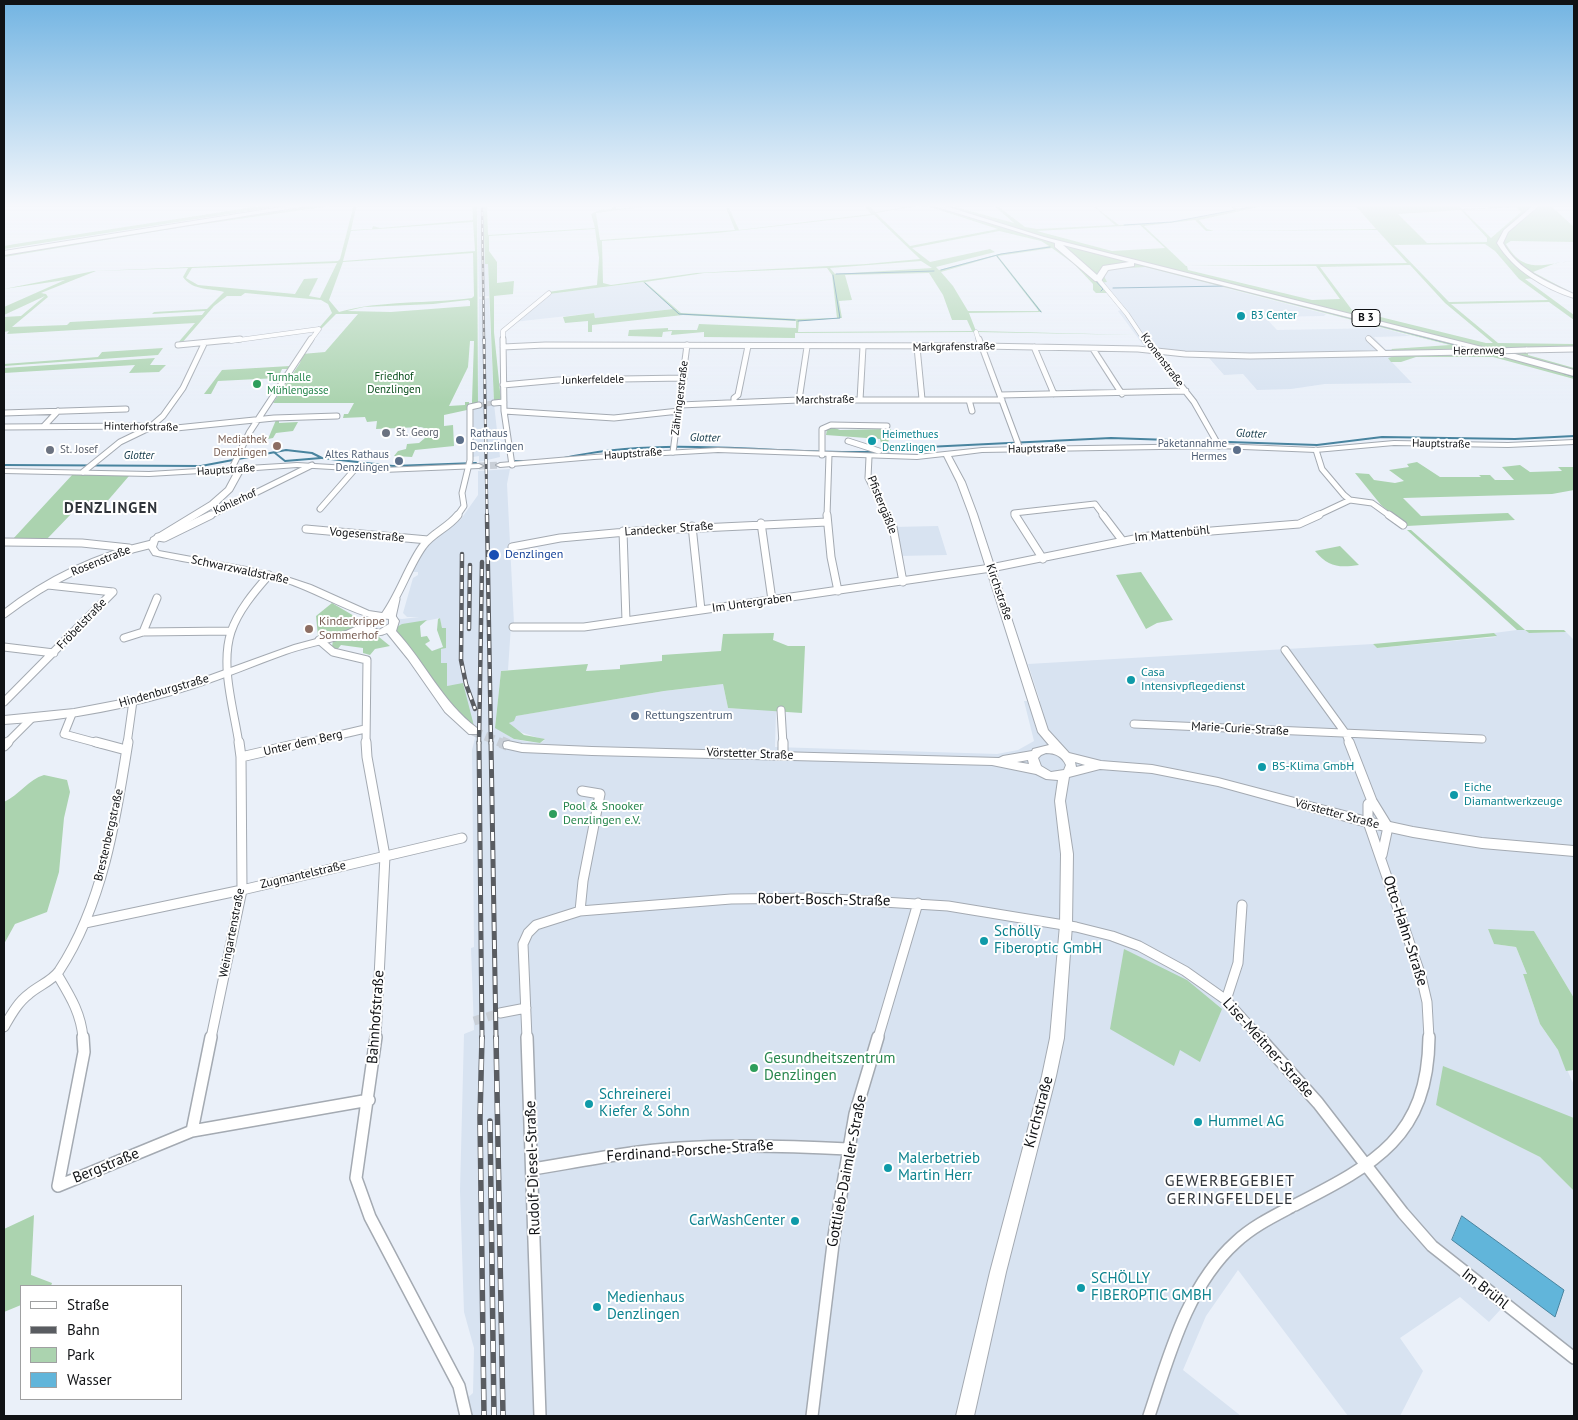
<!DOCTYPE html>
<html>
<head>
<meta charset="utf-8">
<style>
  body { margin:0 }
  #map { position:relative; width:1578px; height:1420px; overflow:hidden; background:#eaf0f9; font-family:"PT Sans",sans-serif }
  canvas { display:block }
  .frame { position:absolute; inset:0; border:5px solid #101215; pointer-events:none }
  .legend { position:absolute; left:20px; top:1285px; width:162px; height:115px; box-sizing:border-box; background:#fff; border:1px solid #9fa0a1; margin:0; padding:6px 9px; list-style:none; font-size:15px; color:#101215 }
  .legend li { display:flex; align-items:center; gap:10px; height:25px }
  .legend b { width:25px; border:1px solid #9fa0a1 }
</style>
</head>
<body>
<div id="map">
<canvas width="1578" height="1420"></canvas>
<div class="frame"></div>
<ul class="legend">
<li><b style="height:6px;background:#fff"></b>Straße</li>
<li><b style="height:6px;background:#595c61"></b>Bahn</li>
<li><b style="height:14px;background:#abd3af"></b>Park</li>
<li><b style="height:14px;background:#61b5da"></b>Wasser</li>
</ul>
</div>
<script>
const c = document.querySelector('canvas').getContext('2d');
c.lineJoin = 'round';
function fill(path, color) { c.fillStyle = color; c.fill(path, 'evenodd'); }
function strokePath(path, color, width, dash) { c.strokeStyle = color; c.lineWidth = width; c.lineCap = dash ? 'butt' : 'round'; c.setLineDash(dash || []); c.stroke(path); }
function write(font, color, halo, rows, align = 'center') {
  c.font = font + ' "PT Sans",sans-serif'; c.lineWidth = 4; c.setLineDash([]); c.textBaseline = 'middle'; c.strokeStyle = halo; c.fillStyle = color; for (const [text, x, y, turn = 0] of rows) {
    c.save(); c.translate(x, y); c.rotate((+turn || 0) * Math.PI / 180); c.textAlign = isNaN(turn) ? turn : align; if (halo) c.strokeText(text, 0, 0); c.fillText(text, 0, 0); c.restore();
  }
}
fill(new Path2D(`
  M477 204H483L485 263 488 264 489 296 479 297Z
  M1132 266 1145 267 1228 287 1229 289 1326 314 1324 316 1265 317 1277 330 1382 328 1411 336 1374 337 1385 349H1391L1397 355 1389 359 1412 383 1325 384 1291 389 1257 390 1243 374 1224 375 1209 358 1149 353 1118 311 1121 310 1099 283 1110 269Z
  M643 282 673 309 595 318 594 313 514 322 549 294Z
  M489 298 494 402 478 404 479 299Z
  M494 404 500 457 479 462V456L473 457 474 409 479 406Z
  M510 469 507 484 514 624 511 625 508 670 501 671 495 727 514 739 523 741 540 743 545 740 517 731 509 723 515 716 664 691 723 684 728 708 776 710 775 747 997 754 1018 750 1034 741 1024 701H1040L1028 664 1373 644 1377 648 1496 637 1494 633 1517 630H1525L1529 633 1566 632 1574 640V998L1534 931 1488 929 1494 944 1516 947 1527 974H1523L1540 1024 1558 1050 1574 1085V1118L1436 1105 1540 1157 1574 1191V1363L1501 1309 1489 1322 1460 1297 1400 1338 1423 1371 1400 1416H1348L1238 1270 1206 1316 1183 1370 1241 1416H466L464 1401 473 1393 474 1348 464 1312 460 1191 464 1034 474 1030 471 948 474 947 472 750 475 738 463 684 447 686V663L441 664V649L446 647 445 628 442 629 440 618 391 628 393 618 402 619 419 617H407L403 613 413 578 418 575V572H413L418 560 427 545 461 519 478 495V471Z
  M938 526 947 555 898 556 893 527Z`), '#d8e3f1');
fill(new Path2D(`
  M293 204 4 249V246L15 244 267 205Z
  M325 204H344L183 227 4 257V254Z
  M354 204H357L351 230 372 229 373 226 380 228 473 220 472 204H477L478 404 472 403V401L474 341H470L468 367 449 406 465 405V402H469L470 414 467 410 444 415V426L453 425 454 446 415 450 412 457 394 456 398 451 406 449 407 444 419 443 425 438 423 435 424 433 431 432V430L425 431 427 429 421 427 376 429 377 421 367 422 365 417 343 418 344 414H348L354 403H273L300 363 302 354 325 352 358 314H336L322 328 318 329 332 313 328 304 321 300 245 293 241 296H227L214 306 181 344 176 345 195 323 7 334 9 331 4 332V317L21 316 45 296 4 315V307L65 280 4 289 94 271 338 261 340 259ZM473 222 475 251 343 261 351 231ZM473 253 474 296 472 298C428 304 381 300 339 312L329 300 343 262ZM337 263 320 298 309 296 318 278 304 279 295 294 198 285 186 278 192 268ZM188 268 183 277C193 291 210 288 224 292L207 309 154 312 152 314 205 311 202 315 70 322 67 325 12 327 48 297 46 294 41 293 96 271ZM468 300 470 301V306L391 312 347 311 364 307 433 304Z
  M483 204H487L488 235 595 228 591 214 599 210 612 209 613 204H616V209L642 207 596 213 600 240 735 230 726 208H729L739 230 871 214 863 204H868L875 212 901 208 898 204H910L911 207 944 204 1014 223 992 204H995L1025 227 1037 229 1115 225 1091 204 1119 225 1171 222 1235 210 1228 204 1238 209 1259 204H1272L1199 220 1207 229 1214 231 1376 229 1354 204H1458L1462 209 1489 208 1486 204 1510 206 1549 204 1574 227V242L1511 241 1506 244C1525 276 1544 263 1574 261L1556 263 1533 272 1574 294V297L1535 278 1525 279 1574 315V320L1549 302 1451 304 1498 343 1574 344V348L1528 352V355L1574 368V379L1493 357H1416L1401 362H1391L1388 358 1398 355 1391 349 1450 345 1145 267 1110 269 1104 276 1107 282 1100 283 1108 293H1096L1093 290V284L1074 264 1052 248 998 256 1042 312 969 313 976 331 1137 335 976 332 795 333V338L704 337V332L671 335 672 331 663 332 662 337 628 336 629 330 668 328V330H697L699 324 796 328V321L683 315 592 325V332H588V321L565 323 563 317 594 313 595 318 673 309 643 282 549 294 548 292 597 285 599 258 595 229 489 236V251L497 262V283L514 281 513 294 494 296V332L501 401 494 402 488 264H485ZM924 205 998 229 910 246 876 213ZM1516 207 1521 212 1491 238 1463 210ZM1461 210 1487 238V242L1427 243 1398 214ZM874 215 920 259 866 264 696 273 611 285 603 283 602 241 717 233ZM1195 220 1206 231H1212L1377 230 1407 263 1186 266 1144 226ZM1140 225 1165 248 1112 251 1037 231ZM999 231 1041 241 1049 246 999 254 939 270 936 267 995 252 990 249 930 262 912 248ZM1485 244 1495 251 1519 279 1548 300 1449 302 1394 245ZM996 256 1038 310V311H968L953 286 941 272ZM921 261 932 268 835 274 830 268ZM1410 265 1445 303 1493 343H1486L1352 310 1320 267ZM1187 266H1316L1340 299 1312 300 1188 270ZM827 268 832 275 837 318 797 319 681 313 645 282 704 273ZM929 273 943 295 952 320H967L972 331 798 332 799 321 842 318 839 301 852 300 845 275Z
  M163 348 158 355 4 366V364L98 357 102 352Z
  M155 358 150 365H166L159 372 129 373 135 365 4 373V368Z
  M290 366 288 369H282L278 378 218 381 211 394H204L222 370Z
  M279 419V423L298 422 293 431 276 433 273 438 268 439 276 420Z
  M832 427 840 430 891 429 888 443H881L880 439 826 435 827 429Z
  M1417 462 1440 477H1481L1479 475H1490L1495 480H1514L1502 467 1520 465 1530 472 1562 471 1558 467H1574V490L1552 494 1403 498 1421 516 1508 513 1515 520 1407 526 1381 505 1355 473 1369 474 1374 480 1395 483 1404 481 1389 470 1409 467 1407 464Z
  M73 474 129 476 98 512H73L47 539 12 540Z
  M1407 530H1411L1525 630H1564L1566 632 1529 633 1525 630H1517Z
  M1340 546 1359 565C1339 568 1328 567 1315 551Z
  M1141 572 1173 620 1157 623 1146 629 1116 575Z
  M332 603 361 620V624L342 633 318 636 316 616Z
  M440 618 442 628H446V648L441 649V663H447V686L463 683 474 726 453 709 395 634V628L402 624 427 620 420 626 421 637 427 636 430 641 425 644 432 651 443 647 437 630 438 619Z
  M774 633 773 640 788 646H805L802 713 728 708 723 684 664 691 516 716 514 721 509 723 524 735 545 739 540 743 514 739 495 728 501 671 588 664 586 671 620 669V665L662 661V655L721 651 723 634Z
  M1494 633 1497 636 1377 648 1373 644Z
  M368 636 379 637 390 646 375 649 370 655 363 653V648L341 645 336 651 332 647 333 640Z
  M44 775 67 780 70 792 64 818 59 872 47 912 15 924 4 944V802C19 795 29 779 44 775Z
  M1488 929 1534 931 1574 998V1070L1566 1071 1558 1050 1540 1024 1523 974H1527L1516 947 1494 944Z
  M1124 949 1187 980 1222 1009 1200 1062 1180 1050 1174 1066 1110 1029Z
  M1443 1066 1574 1118V1191L1540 1157 1436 1105Z
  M34 1215 31 1275 52 1283 51 1286H21V1305L4 1312V1229Z`), '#abd3af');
const water = new Path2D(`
  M1462 1216 1564 1290 1555 1317 1452 1240Z`);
fill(water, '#61b5da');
strokePath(water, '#49849f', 1);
strokePath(new Path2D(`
  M1241 209 1261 204
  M1124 225 1172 222 1235 210
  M997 256 1041 312
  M941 270 1001 254 1050 247
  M836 274 934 271
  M1094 279 1103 289 1101 291
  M645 283 679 314 795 320
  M1113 288 1225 286 1440 341
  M798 321 840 318 833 275`), '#49849f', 1);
strokePath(new Path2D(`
  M1435 339 1477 350
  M1495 354 1503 356
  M1564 373 1574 376
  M927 447 1111 438 1317 445 1382 437 1515 439 1574 436
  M275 453 285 461 321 458
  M564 458C673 434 784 457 894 451
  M515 461H526
  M4 465 201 466 286 450 312 453 322 458 393 466 476 463`), '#49849f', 2);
strokePath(new Path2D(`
  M479 405 494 403`), '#c9cfd7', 5, [5, 2.5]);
strokePath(new Path2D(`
  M474 1021 500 1013`), '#c9cfd7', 9, [9, 4.5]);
strokePath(new Path2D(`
  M479 466 500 465`), '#c9cfd7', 7, [7, 4]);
strokePath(new Path2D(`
  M473 731 504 744`), '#c9cfd7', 9, [9, 4.5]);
strokePath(new Path2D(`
  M501 742 508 745`), '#c9cfd7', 12, [12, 5.5]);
const streetFar4 = new Path2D(`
  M1098 279 1127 314 1145 341
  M976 332 979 341
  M1368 338 1371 341
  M231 341 319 329
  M310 341 319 329
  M503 341V331L549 293`);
const streetFar3 = new Path2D(`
  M503 339 504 411 512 465
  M979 339 1020 449
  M1144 339 1194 402 1219 446
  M1369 339 1384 353
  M178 345 240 339
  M503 347 545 345 982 346 1138 349 1185 354 1250 356 1467 352
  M917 347 922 399
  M1034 347 1054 394
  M1093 349 1122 394
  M1526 350 1574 349
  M503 385 558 380 684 378
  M1000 395 1186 391
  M799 400 807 347
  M860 400 863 347
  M969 400 972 411
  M734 402V398L738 395 748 346
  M494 403 504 402
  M680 405 799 400H1002
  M504 411 614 418 679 411
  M4 413 126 409
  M44 426 58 411
  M4 427 140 426 176 428 274 418 337 416
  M848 441 879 451
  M1316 450 1322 469 1344 495 1350 500 1372 503 1390 516
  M673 452 687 345
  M822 455V429L831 425 887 426
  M869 457 868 478 887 516
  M231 470 249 433 311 339
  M83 472 120 442 149 428 163 416 183 388 204 344
  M320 509 355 469
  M209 516 312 465
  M457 516 464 506 462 493 470 460V407L479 405
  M827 516 829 455
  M1016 516 1014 513 1095 504 1104 516
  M1316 516 1350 500`);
const streetFar2 = new Path2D(`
  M827 515 831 557 838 591
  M887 515 893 527 903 582
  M1015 515 1043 559
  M1103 515 1122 540
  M1389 515 1403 525
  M761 523 772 600
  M692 526 701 610
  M306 529 428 540
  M623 531 626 621
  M158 537 164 538 211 515
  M4 542 82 543 129 548
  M512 547 560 538 637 531 827 522
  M48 585 113 592
  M4 614C48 580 98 556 152 544
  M385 615C400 594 409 565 423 546 432 533 448 528 458 515
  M392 617 396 599
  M513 627H584L991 568 1149 536 1299 524 1319 515
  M143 632 157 598
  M124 638 143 632 231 631
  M319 640 333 652 367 660 366 744
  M4 647 54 653
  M1285 650 1346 734 1350 744
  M4 702 113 592
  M781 710 783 744
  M72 714 64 734 101 744
  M1134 724 1482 739
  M6 744 32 718
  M127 744 133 701
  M239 744C234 710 220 666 231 632 238 611 254 592 269 575
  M301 744 365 729`);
const streetFar1 = new Path2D(`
  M96 742 126 750
  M366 742 367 757 385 856 376 1038
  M783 742V755
  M1349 742 1372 801 1388 827 1382 855
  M4 746 8 742
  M241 757 306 742
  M1372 801 1368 804V822L1421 976 1427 1002 1429 1038
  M580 911 583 881 600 794 582 791
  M85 923 242 890 462 838
  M57 974C70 996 81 1013 83 1038
  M1226 1000 1238 963 1242 905
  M500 1013 526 1008
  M4 1027C11 1015 18 1002 29 994 38 986 52 981 59 971 103 904 116 819 128 742
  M211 1038 242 890 241 757 239 742
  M527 1038 523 944 528 933 536 925 580 911 731 899 818 898 948 906 1076 927 1112 936 1139 946 1185 971 1226 1000 1260 1038
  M878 1038 918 903`);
const street = new Path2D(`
  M376 1037 356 1178 370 1217 459 1386 466 1416
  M527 1037 540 1416
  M1259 1037 1318 1103 1403 1213 1432 1246 1574 1358
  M192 1131 211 1037
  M533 1169C582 1161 631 1151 680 1148 736 1144 792 1146 848 1149
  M58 1186 84 1052 83 1037
  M58 1186 192 1131 369 1100
  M1295 1205C1375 1164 1428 1137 1429 1037
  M812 1416 834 1236 855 1114 878 1037
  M1149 1416C1169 1356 1187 1286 1236 1242 1252 1227 1272 1217 1291 1207`);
const secondary = new Path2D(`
  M1535 204H1541L1508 232 1503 243C1518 270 1547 282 1574 294V298C1545 289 1513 270 1497 243L1504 230Z
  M1574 440V444L1508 447 1394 445 1316 452 1219 448 982 452 951 456 965 482 977 514 1048 730 1069 753 1101 761 1152 765 1218 778 1367 817 1413 827 1482 838 1574 846V856L1482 848 1413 837 1367 827 1218 786 1152 773 1100 769 1069 777 1065 801 1073 854 1072 925 1064 1038 1056 1076 1006 1272 974 1416H956L990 1272 1042 1076 1050 1038 1060 925 1061 854 1055 801 1058 780 1046 779 1036 774 992 765 592 755 522 752 504 748 503 745 504 742 508 741 522 744 592 747 999 758 1003 756 1032 751 1033 749 1049 745 1038 732 969 514 957 482 944 456 917 459 718 452 594 459 500 467 496 465 500 463 594 455 718 448 917 455 982 448 1020 447 1219 444 1316 448 1394 441 1508 443ZM1046 753C1055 753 1062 756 1066 765L1064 770 1051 772 1041 766 1038 758 1041 755ZM1028 760 1029 764 1017 762ZM1075 762 1085 765 1076 767Z
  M297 463 383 468 479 464 483 466 479 468 383 472 297 467 243 471 232 491 216 506 158 541 156 547 159 551 246 567 284 576 311 585 369 611 395 615 399 621 396 631C425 662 442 702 477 728L478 731 477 734H469L445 712 408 659 387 633C380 637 369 636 363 631 339 642 311 645 286 654 255 665 225 678 194 688 133 708 68 720 4 724V716L74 709 121 700 167 689 200 679 294 645 346 631 362 624 364 620 369 617C339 608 312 590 281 581 239 568 195 565 153 555L148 547 151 538 210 502 226 488 235 471 149 476 4 473V469L149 472ZM382 618 389 619V624L379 630 370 627 371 624Z`);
const highway = new Path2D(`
  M300 204H319L4 255V251Z
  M927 204H939L1044 237 1494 350 1490 353 1134 263V266L1108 270 1101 281H1095L1055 247V243ZM1063 245 1129 262 1103 266 1097 275Z
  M1504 351 1574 370V376L1501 356V352Z`);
strokePath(streetFar4, '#a4aab2', 5);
strokePath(streetFar3, '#a4aab2', 7);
strokePath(streetFar2, '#a4aab2', 9);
strokePath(streetFar1, '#a4aab2', 11);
strokePath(street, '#a4aab2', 14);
strokePath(secondary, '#a4aab2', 2);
strokePath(highway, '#a4aab2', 2);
strokePath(streetFar4, '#fff', 4);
strokePath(streetFar3, '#fff', 5);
strokePath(streetFar2, '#fff', 7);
strokePath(streetFar1, '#fff', 9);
strokePath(street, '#fff', 11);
fill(secondary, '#fff');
fill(highway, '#fff');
const railFar4 = new Path2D(`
  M482 204 484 341`);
const railFar3 = new Path2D(`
  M484 339 487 516`);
const railFar2 = new Path2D(`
  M487 515 491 744
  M462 554 461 660 466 684 475 709
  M469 629 470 565
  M479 744 482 562`);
const railFar1 = new Path2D(`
  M479 742 482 1038
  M491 742 496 1038`);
const rail = new Path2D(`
  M482 1037 480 1118 484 1416
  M496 1037 503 1416
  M490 1121 494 1416`);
strokePath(railFar4, '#595c61', 2.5);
strokePath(railFar3, '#595c61', 3);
strokePath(railFar2, '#595c61', 4.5);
strokePath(railFar1, '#595c61', 5);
strokePath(rail, '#595c61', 5.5);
strokePath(railFar4, '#fff', 1, [4]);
strokePath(railFar3, '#fff', 2, [5]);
strokePath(railFar2, '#fff', 2.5, [7]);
strokePath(railFar1, '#fff', 3, [9]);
strokePath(rail, '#fff', 4, [11]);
const streetBridge = new Path2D(`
  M1467 352 1526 350`);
strokePath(streetBridge, '#a4aab2', 7, []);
strokePath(streetBridge, '#fff', 5);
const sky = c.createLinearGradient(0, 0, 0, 403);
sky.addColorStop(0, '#72b4e2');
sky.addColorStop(0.51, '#f6f8fc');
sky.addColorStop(1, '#f6f8fc00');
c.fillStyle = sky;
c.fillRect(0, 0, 1578, 403);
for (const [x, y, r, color] of [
  [1241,316,5,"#0f9aa8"],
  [257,384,5,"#2e9e5b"],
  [386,433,5,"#6b7280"],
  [460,440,5,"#5c6f8a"],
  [872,441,5,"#0f9aa8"],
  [277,446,5,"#8d6e63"],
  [50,450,5,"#6b7280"],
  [1237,450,5,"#5c6f8a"],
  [399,461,5,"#5c6f8a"],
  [494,555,6,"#1a4fb4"],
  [309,629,5,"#8d6e63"],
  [1131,680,5,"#0f9aa8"],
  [635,716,5,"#5c6f8a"],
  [1262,767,5,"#0f9aa8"],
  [1454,795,5,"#0f9aa8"],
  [553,814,5,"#2e9e5b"],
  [984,941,5,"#0f9aa8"],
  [754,1068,5,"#2e9e5b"],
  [589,1104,5,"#0f9aa8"],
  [1198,1122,5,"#0f9aa8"],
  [888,1168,5,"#0f9aa8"],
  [795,1221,5,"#0f9aa8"],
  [1081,1288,5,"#0f9aa8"],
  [597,1307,5,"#0f9aa8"]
]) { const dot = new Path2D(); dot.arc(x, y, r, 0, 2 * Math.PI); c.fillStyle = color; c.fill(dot); strokePath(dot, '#fff', 2); }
write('11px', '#0d838f', '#fff', [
  ["B3 Center",1251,316],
  ["Heimethues",882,435],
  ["Denzlingen",882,448]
], 'left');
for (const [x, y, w] of [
  [1366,318,28]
]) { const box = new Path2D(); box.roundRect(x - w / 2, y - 8.5, w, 17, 4); c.fillStyle = '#fff'; c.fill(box); strokePath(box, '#101215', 1); }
write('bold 11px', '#101215', null, [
  ["B 3",1366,318]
]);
write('11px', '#101215', '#fff', [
  ["Markgrafenstraße",954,347,-1],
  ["Herrenweg",1479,351,-1],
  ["Kronenstraße",1162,360,53],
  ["Junkerfeldele",593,380,-1],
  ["Zähringerstraße",680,398,-83],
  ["Marchstraße",825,400,-1],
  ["Hinterhofstraße",141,427,1],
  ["Hauptstraße",1441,444,1],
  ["Hauptstraße",1037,449,-1],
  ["Hauptstraße",633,454,-4],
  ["Hauptstraße",226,470,-4],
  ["Kohlerhof",235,502,-25]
]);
write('11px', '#0b4f1e', '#fff', [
  ["Friedhof",394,377],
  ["Denzlingen",394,390]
]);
write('11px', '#27864d', '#fff', [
  ["Turnhalle",267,378],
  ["Mühlengasse",267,391]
], 'left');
write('11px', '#5b616d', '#fff', [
  ["St. Georg",396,433],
  ["St. Josef",60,450]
], 'left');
write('11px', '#4e5e75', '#fff', [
  ["Rathaus",470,434,"left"],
  ["Denzlingen",470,447,"left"],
  ["Paketannahme",1227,444],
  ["Hermes",1227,457],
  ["Altes Rathaus",389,455],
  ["Denzlingen",389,468]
], 'right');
write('italic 11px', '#0c3343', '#fff', [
  ["Glotter",1251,434,2],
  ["Glotter",705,438,1],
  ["Glotter",139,456]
]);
write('11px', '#785e54', '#fff', [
  ["Mediathek",267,440],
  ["Denzlingen",267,453]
], 'right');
write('12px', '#101215', '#fff', [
  ["Pfistergäßle",882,505,68],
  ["Landecker Straße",669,529,-4],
  ["Im Mattenbühl",1172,534,-6],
  ["Vogesenstraße",367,535,5],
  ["Rosenstraße",101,561,-22],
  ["Schwarzwaldstraße",240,570,12],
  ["Kirchstraße",999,592,71],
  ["Im Untergraben",752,603,-8],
  ["Fröbelstraße",82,624,-46],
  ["Hindenburgstraße",164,691,-16],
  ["Marie-Curie-Straße",1240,729,3],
  ["Unter dem Berg",303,743,-13],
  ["Vörstetter Straße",750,754,2],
  ["Vörstetter Straße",1337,814,15],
  ["Brestenbergstraße",109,835,-77],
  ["Zugmantelstraße",303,875,-13],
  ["Weingartenstraße",232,933,-79]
]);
write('12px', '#164399', '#fff', [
  ["Denzlingen",505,555]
], 'left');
write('12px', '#785e54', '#fff', [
  ["Kinderkrippe",319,622],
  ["Sommerhof",319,636]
], 'left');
write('12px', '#0d838f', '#fff', [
  ["Casa",1141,673],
  ["Intensivpflegedienst",1141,687],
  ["BS-Klima GmbH",1272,767],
  ["Eiche",1464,788],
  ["Diamantwerkzeuge",1464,802]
], 'left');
write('12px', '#4e5e75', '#fff', [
  ["Rettungszentrum",645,716]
], 'left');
write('12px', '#27864d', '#fff', [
  ["Pool & Snooker",563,807],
  ["Denzlingen e.V.",563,821]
], 'left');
c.letterSpacing = '1px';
write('bold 15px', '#30353b', '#fff', [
  ["DENZLINGEN",111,509]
]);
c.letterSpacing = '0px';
write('15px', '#101215', '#fff', [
  ["Robert-Bosch-Straße",824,900,1],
  ["Otto-Hahn-Straße",1405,931,72],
  ["Bahnhofstraße",376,1017,-86],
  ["Lise-Meitner-Straße",1268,1048,48],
  ["Kirchstraße",1039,1112,-75],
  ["Ferdinand-Porsche-Straße",690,1151,-4],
  ["Bergstraße",106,1166,-22],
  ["Rudolf-Diesel-Straße",533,1168,-92],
  ["Gottlieb-Daimler-Straße",847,1171,-79],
  ["Im Brühl",1485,1289,38]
]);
write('15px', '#0d838f', '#fff', [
  ["Schölly",994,932],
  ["Fiberoptic GmbH",994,949],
  ["Schreinerei",599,1095],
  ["Kiefer & Sohn",599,1112],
  ["Hummel AG",1208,1122],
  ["Malerbetrieb",898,1159],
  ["Martin Herr",898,1176],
  ["CarWashCenter",785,1221,"right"],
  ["SCHÖLLY",1091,1279],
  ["FIBEROPTIC GMBH",1091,1296],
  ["Medienhaus",607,1298],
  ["Denzlingen",607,1315]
], 'left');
write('15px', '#27864d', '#fff', [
  ["Gesundheitszentrum",764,1059],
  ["Denzlingen",764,1076]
], 'left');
c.letterSpacing = '1px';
write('16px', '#30353b', '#fff', [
  ["GEWERBEGEBIET",1230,1181],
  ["GERINGFELDELE",1230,1199]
]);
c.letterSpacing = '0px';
</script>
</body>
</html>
